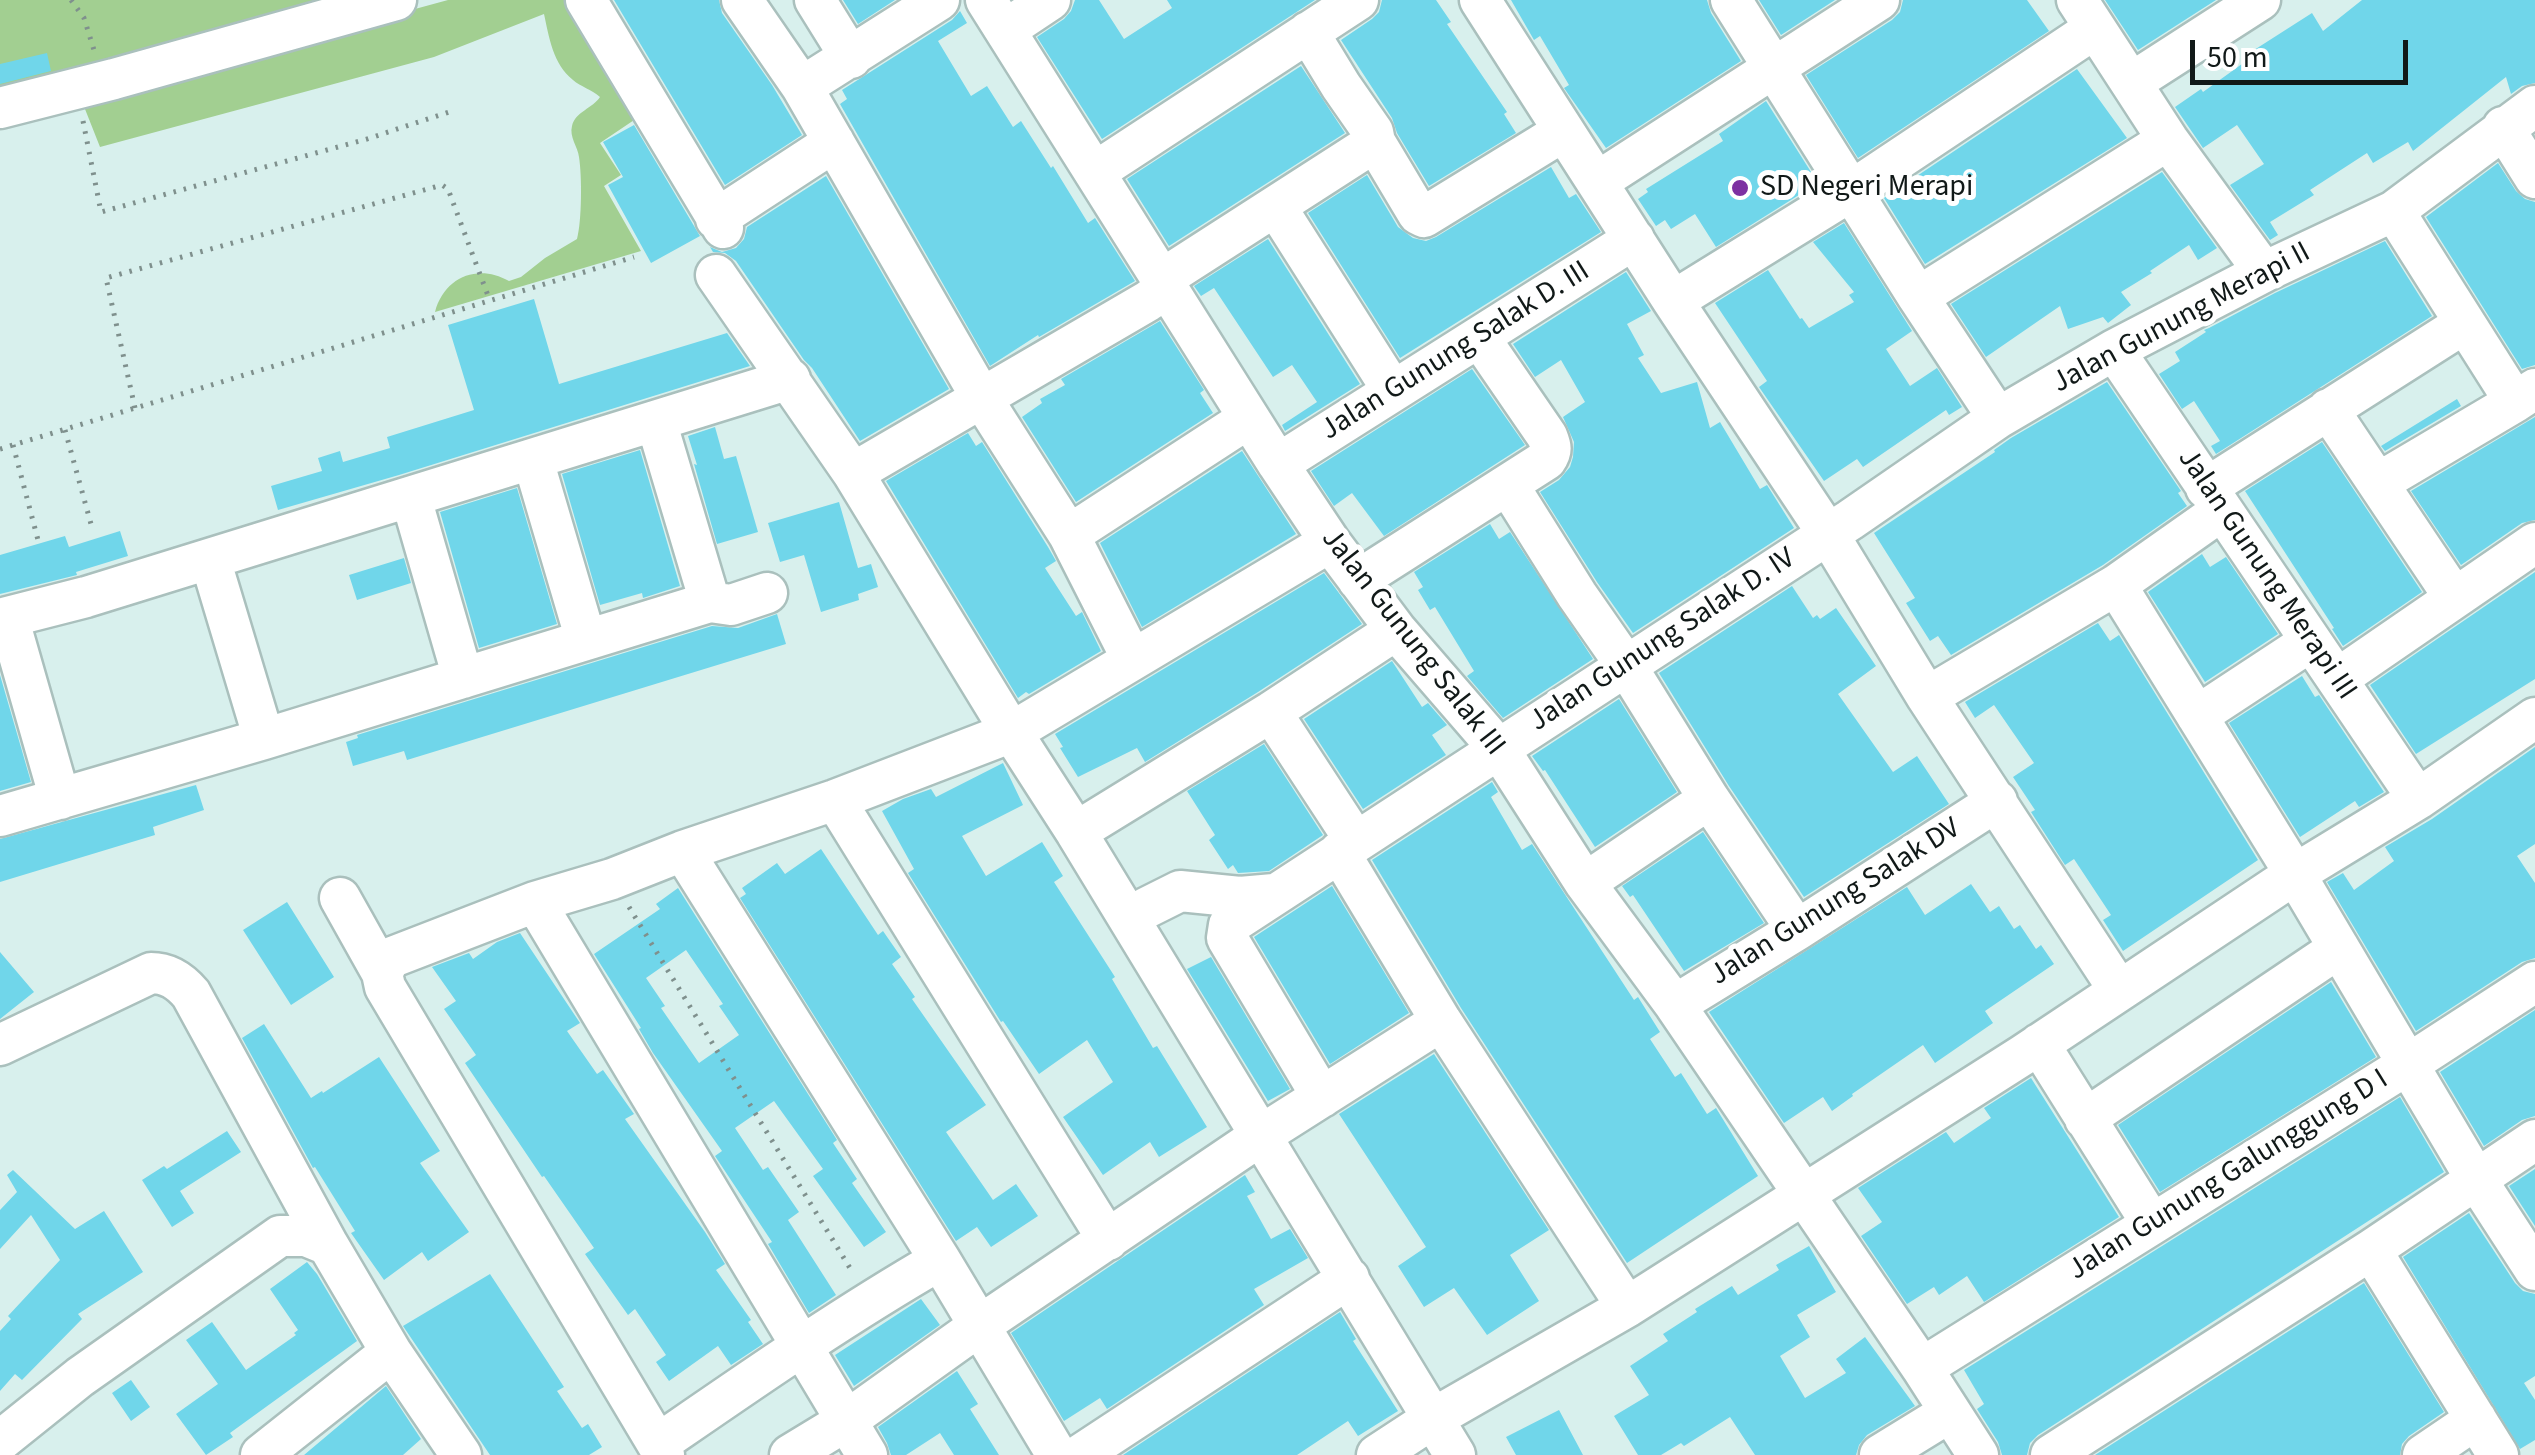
<!DOCTYPE html>
<html>
<head>
<meta charset="utf-8">
<style>
  body { margin:0 }
  #map { position:relative; width:2535px; height:1455px; overflow:hidden; background:#d8f0ed; font-family:"Source Sans 3",sans-serif }
  canvas { display:block }
  .scale { position:absolute; left:2190px; top:40px; width:218px; height:45px; box-sizing:border-box; border:5px solid #111918; border-top:0; padding-left:12px; font-size:30px; line-height:35px; white-space:nowrap; color:#111918; -webkit-text-stroke:8px #fff; paint-order:stroke }
</style>
</head>
<body>
<div id="map">
<canvas width="2535" height="1455"></canvas>
<div class="scale">50 m</div>
</div>
<script>
const c = document.querySelector('canvas').getContext('2d');
c.lineJoin = 'round';
function fill(path, color) { c.fillStyle = color; c.fill(path, 'evenodd'); }
function strokePath(path, color, width, dash) { c.strokeStyle = color; c.lineWidth = width; c.lineCap = dash ? 'butt' : 'round'; c.setLineDash(dash || []); c.stroke(path); }
function write(font, color, halo, rows, align = 'center') {
  c.font = font + ' "Source Sans 3",sans-serif'; c.lineWidth = 10; c.setLineDash([]); c.textBaseline = 'middle'; c.strokeStyle = halo; c.fillStyle = color; for (const [text, x, y, turn = 0] of rows) {
    c.save(); c.translate(x, y); c.rotate((+turn || 0) * Math.PI / 180); c.textAlign = isNaN(turn) ? turn : align; if (halo) c.strokeText(text, 0, 0); c.fillText(text, 0, 0); c.restore();
  }
}
fill(new Path2D(`
  M0 0H334L0 91Z
  M448 0H581L646 112 600 143 621 175 604 186 641 251 435 312C444 277 478 263 509 281L521 277 545 258 577 239C582 221 582 176 579 157 578 147 569 137 572 126 575 112 593 108 600 97 591 89 581 87 573 80 553 64 549 37 544 14L434 57 100 147 83 104 85 99Z`), '#a2cf91');
fill(new Path2D(`
  M614 0H719L722 13 772 85 802 135 725 185Z
  M843 0H895L858 24Z
  M1075 0H1099L1124 39 1172 8 1167 0H1315L1102 139 1037 37 1064 19 1071 11Z
  M1382 0H1436L1451 22 1447 24 1507 112 1504 114 1516 133 1429 186 1397 133 1392 118 1341 40 1372 19 1379 12Z
  M1511 0H1707L1711 13 1741 61 1606 148 1564 88 1569 85 1540 36 1534 40Z
  M1759 0H1835L1781 35Z
  M1903 0H2027L2049 31 1858 158 1806 75 1892 20 1900 12Z
  M2105 0H2216L2138 50Z
  M2362 0H2535V83L2522 86 2511 94 2506 77 2413 151 2408 142 2373 163 2367 153 2310 190 2314 195 2270 222 2278 235 2270 240 2230 185 2264 164 2237 125 2203 148 2175 107 2201 89 2203 92 2253 56 2251 52 2312 13 2323 31Z
  M960 11 967 23 938 41 971 96 987 86 1013 127 1021 121 1051 168 1053 166 1088 223 1095 218 1135 281 1039 337 1038 335 990 366 840 104 847 99 842 90 952 20Z
  M47 53 51 71 0 84V64Z
  M1301 66 1345 133 1169 246 1127 179Z
  M2077 69 2127 138 1925 264 1884 198Z
  M1766 101 1818 183 1716 247 1695 214 1671 229 1665 220 1656 226 1638 199 1648 192 1646 189 1723 141 1719 134Z
  M634 125 700 236 651 263 608 185 623 177 603 142Z
  M2498 163 2516 191 2525 199 2535 202V365L2522 369 2426 217Z
  M1551 167 1569 198 1576 194 1601 232 1400 358 1308 213 1367 175 1398 227 1413 238 1426 241 1436 237Z
  M2162 172 2217 248 2198 260 2189 245 2150 271 2152 273 2121 292 2131 305 2108 323 2103 317 2068 329 2060 306 1986 357 1951 304Z
  M826 176 949 389 860 441 812 368 804 360 736 261 725 253 713 252 710 247 722 252 736 248 744 239 747 227Z
  M1844 223 1912 331 1886 349 1910 386 1937 368 1962 407 1949 415 1946 410 1863 467 1857 459 1824 481 1759 387 1767 381 1715 303 1768 270 1800 319 1802 318 1809 328 1854 302 1849 295 1854 292 1813 242Z
  M1268 239 1360 384 1285 431 1282 425 1317 402 1292 365 1273 377 1214 288 1201 296 1194 286Z
  M2385 241 2432 316 2216 454 2211 446 2220 441 2194 401 2182 409 2159 374 2180 361 2175 352 2206 332 2204 330 2209 328 2275 293Z
  M1626 272 1651 311 1627 324 1644 355 1638 358 1661 393 1697 382 1710 428 1720 422 1760 489 1767 485 1794 528 1633 633 1597 582 1540 492 1559 480 1570 467 1573 457 1574 442 1563 417 1585 402 1561 360 1535 377 1513 344Z
  M534 299 559 384 727 333 750 366 399 475 278 510 271 486 322 471 318 458 340 451 343 462 390 448 387 437 474 410 448 325Z
  M1160 321 1204 390 1200 393 1213 413 1076 502 1022 417 1042 403 1040 399 1065 385 1061 379Z
  M1472 369 1525 445 1384 536 1352 493 1334 506 1311 471Z
  M2107 382 2181 491 2178 493 2187 506 2103 565 1951 655 1938 636 1930 641 1906 603 1915 598 1874 533 1995 452 1994 450 2011 438Z
  M2457 399 2461 406 2385 451 2381 446Z
  M2535 417V520L2522 523 2461 565 2411 491Z
  M715 427 724 459 736 456 758 532 717 544 694 464 697 465 688 436Z
  M968 433 976 446 982 442 1048 547 1056 561 1045 568 1076 616 1082 612 1101 651 1029 694 1026 692 1018 698 886 481Z
  M2322 442 2422 592 2343 646 2332 629 2334 628 2245 491Z
  M640 450 680 586 643 598 642 593 600 605 562 474Z
  M1242 451 1296 534 1142 627 1100 543Z
  M517 488 557 624 479 648 440 512Z
  M839 502 858 568 871 564 878 587 858 594 859 600 821 612 804 555 780 562 768 523Z
  M1490 524 1499 539 1510 532 1593 659 1503 718 1467 676 1474 671 1435 607 1430 610 1418 590 1423 587 1414 572Z
  M120 531 128 556 76 572 77 575 0 594V555L65 536 69 547Z
  M2202 554 2210 567 2226 557 2278 634 2205 682 2148 592Z
  M404 558 411 583 357 600 349 575Z
  M2535 572V679L2416 754 2370 685Z
  M1324 573 1362 624 1258 692 1145 762 1137 748 1078 777 1060 748 1063 747 1055 734Z
  M1792 586 1813 618 1817 615 1820 619 1836 608 1876 666 1838 694 1893 772 1917 756 1949 804 1804 897 1729 786 1659 673Z
  M777 614 786 644 407 760 404 751 353 766 346 742 358 738 357 735 712 626 738 628Z
  M2098 623 2110 641 2119 635 2258 860 2123 951 2103 920 2111 915 2074 859 2065 865 2031 812 2035 810 2013 777 2034 763 1994 705 1975 718 1965 702Z
  M1392 661 1422 707 1428 703 1447 725 1432 735 1446 755 1363 809 1304 719Z
  M0 675 31 782 0 791Z
  M2302 676 2315 697 2319 695 2384 792 2359 807 2355 801 2300 837 2229 723Z
  M1619 699 1677 792 1595 847 1545 770 1543 771 1532 756Z
  M1264 744 1323 835 1269 871 1238 873 1233 865 1228 869 1209 840 1215 835 1187 791Z
  M2535 747V844L2517 856 2535 883V958L2522 962 2416 1031 2327 882 2343 873 2354 890 2394 861 2385 847 2432 819Z
  M1003 763 1023 805 962 836 986 876 1042 842 1063 876 1054 882 1115 977 1112 979 1153 1048 1157 1046 1207 1127 1159 1157 1150 1142 1103 1175 1063 1117 1113 1082 1087 1040 1039 1074 1003 1021 1001 1022 908 873 914 869 882 811 903 799 931 789 936 797Z
  M1492 782 1498 792 1491 797 1522 850 1532 844 1634 1000 1638 997 1660 1032 1650 1039 1675 1077 1681 1073 1707 1114 1716 1108 1758 1176 1627 1263 1461 1008 1372 860Z
  M196 785 204 810 153 827 155 835 0 882V839Z
  M1703 832 1764 923 1684 971 1633 895 1630 897 1622 886Z
  M821 849 878 935 883 931 901 957 892 964 915 997 912 999 986 1105 946 1132 993 1200 1016 1184 1038 1216 991 1247 977 1227 956 1241 740 898 746 894 742 888 777 863 785 874Z
  M1971 884 1990 912 1999 906 2014 929 2020 925 2036 949 2041 945 2054 964 1985 1011 1993 1023 1935 1063 1923 1045 1852 1094 1853 1096 1832 1111 1823 1097 1784 1123 1709 1012 1907 887 1925 915Z
  M1332 886 1409 1013 1330 1064 1254 937Z
  M678 888 837 1140 833 1143 857 1179 852 1183 886 1232 864 1247 813 1176 823 1169 774 1101 735 1128 763 1170 768 1167 799 1212 788 1220 836 1295 809 1313 768 1244 772 1242 715 1156 722 1151 653 1053 639 1029 641 1028 594 954 660 909 656 904ZM686 950 723 1004 719 1006 739 1035 699 1063 661 1008 665 1006 646 978Z
  M287 902 334 977 291 1005 243 930Z
  M520 933 580 1023 567 1031 597 1074 603 1070 634 1114 625 1119 705 1232 725 1264 716 1270 751 1320 748 1322 763 1344 731 1365 718 1346 669 1381 656 1362 666 1355 635 1309 628 1315 585 1254 594 1248 544 1176 542 1177 465 1063 476 1055 444 1009 456 1001 432 967 469 953 473 959 497 942Z
  M0 952 34 992 0 1019Z
  M1211 957 1290 1089 1268 1101 1187 969Z
  M2331 982 2376 1057 2160 1192 2118 1125Z
  M2535 1010V1116L2522 1120 2484 1146 2440 1072Z
  M264 1024 311 1098 322 1091 323 1093 379 1057 440 1151 420 1163 469 1232 428 1261 422 1252 384 1280 351 1233 355 1231 315 1167 313 1168 242 1038Z
  M1434 1054 1549 1230 1510 1255 1539 1301 1487 1335 1454 1288 1424 1307 1398 1266 1426 1247 1339 1114Z
  M2031 1078 2119 1217 1984 1302 1967 1276 1939 1295 1934 1287 1907 1304 1861 1236 1882 1222 1858 1188 1946 1132 1954 1143 1991 1118 1984 1108Z
  M2400 1097 2444 1172 2038 1435 2030 1443 2027 1455H2002L1998 1442 1977 1409 1984 1404 1964 1370Z
  M227 1131 241 1152 180 1191 194 1213 172 1227 142 1180 164 1166 167 1169Z
  M2535 1169V1226L2509 1186Z
  M13 1170 75 1229 104 1211 143 1272 78 1314 82 1319 22 1380 15 1374 0 1391V1331L11 1319 8 1316 60 1260 31 1215 0 1249V1210L17 1192 7 1175Z
  M1245 1175 1255 1192 1247 1196 1271 1239 1290 1229 1308 1258 1254 1289 1264 1305 1107 1409 1100 1398 1064 1421 1011 1333Z
  M2469 1213 2515 1283 2523 1291 2535 1294V1376L2524 1383 2535 1400V1440L2520 1449 2403 1257Z
  M1809 1246 1836 1292 1797 1315 1810 1337 1780 1356 1805 1398 1846 1373 1836 1359 1865 1337 1915 1406 1867 1435 1859 1445 1856 1455H1755L1730 1417 1684 1446 1681 1443 1661 1455H1638L1614 1416 1649 1395 1630 1366 1668 1341 1663 1334 1697 1312 1695 1309 1732 1286 1738 1295 1779 1270 1776 1265Z
  M307 1262 317 1274 357 1341 230 1433 233 1437 206 1455 176 1414 218 1384 186 1340 212 1322 246 1370 296 1335 294 1333 298 1330 270 1289Z
  M490 1274 564 1387 557 1391 582 1428 588 1424 602 1447 589 1455H490L403 1326Z
  M2364 1283 2444 1412 2409 1436 2402 1444 2400 1455H2095Z
  M921 1299 940 1325 854 1386 835 1355Z
  M1340 1312 1356 1339 1353 1341 1398 1411 1358 1436 1348 1421 1297 1455H1123Z
  M957 1371 978 1404 970 1409 999 1455H954L940 1433 906 1455H891L887 1443 878 1427Z
  M131 1380 150 1407 131 1421 112 1393Z
  M386 1386 421 1439 403 1455H304Z
  M1559 1410 1583 1455H1516L1506 1437Z`), '#70d6ea');
const minor = new Path2D(`
  M586 0 723 228
  M742 0 802 87 981 397 1069 535 1132 659
  M815 0 851 58
  M986 0 1278 464 1330 542 1396 630 1499 749 1585 883 1675 1005 1922 1368 1978 1455
  M1480 0 1673 301 1828 534 1927 697 2119 990
  M1731 0 1918 297 1998 418
  M2077 0 2168 140 2264 272
  M1005 30 1050 0
  M1308 32 1341 86 1373 132 1375 142
  M2131 83 2260 0
  M802 87 939 0
  M0 108 114 79 396 0
  M2503 127 2535 178
  M1095 172 1358 0
  M1597 182 1879 0
  M1276 207 1393 391
  M2394 211 2515 402 2535 389
  M716 219 834 142
  M716 275 853 473 1002 717 1076 832 1455 1455
  M1162 279 1375 142 1418 214 1424 217 1564 131
  M1918 297 2168 140
  M1673 301 1851 191 2094 29
  M2114 350 2418 799
  M2328 409 2454 597
  M656 421 710 602
  M533 460 586 640
  M1278 464 1634 239
  M853 473 1148 301 1167 287
  M2378 483 2515 402
  M1508 485 1577 595 1625 664 1709 799 1797 930
  M2206 488 2465 323
  M411 498 463 678
  M1069 535 1249 418
  M210 559 264 739
  M1358 580 1546 460C1553 450 1551 446 1547 436L1479 337
  M2116 585 2295 874 2476 1179 2535 1270
  M8 617 60 799
  M0 619 86 597 790 379
  M2337 679 2535 543
  M1927 697 2116 585 2221 511
  M1271 712 1356 842
  M2197 716 2311 641
  M835 800 1108 1240
  M0 816 264 739 710 602 731 605 767 593
  M1076 832 1271 712 1396 630
  M683 851 940 1260 1057 1455
  M1339 852 1441 1021 1627 1307
  M1585 883 1709 799
  M340 898 382 973
  M535 902 867 1455
  M1130 920 1146 908 1180 891 1240 897 1274 894
  M1675 1005 1797 930 1997 801
  M2039 1044 2152 1224
  M0 1045 151 973C168 973 180 981 191 994L328 1245
  M1322 1097 1227 938 1229 925 1850 520 1998 418 2114 350 2264 272 2394 211 2535 106
  M2085 1119 2339 948
  M1922 1368 2407 1065 2535 982
  M0 1441 80 1377 280 1236H306L328 1245 391 1352
  M658 1444C751 1380 843 1316 940 1260
  M261 1455 391 1352 461 1455
  M664 1455 385 987 382 973 390 958 535 902 612 879 683 851 835 800 1012 732 1330 542
  M790 1455 846 1421 979 1326 1260 1136 1441 1021
  M1080 1455 1349 1278
  M1377 1455 1432 1419 1627 1307 2023 1055 2295 874 2418 799 2535 718
  M1880 1455 1950 1412
  M2051 1455 2371 1250
  M2423 1455 2476 1419
  M2498 1455 2371 1250 2535 1140`);
strokePath(minor, '#aac0bd', 45);
strokePath(new Path2D(`
  M71 0 84 18 94 50
  M83 121 101 212 367 139 452 111
  M135 408 106 278 442 185 448 189 490 301
  M65 430 91 524
  M13 445 38 540
  M0 449 634 257
  M629 907 853 1273`), '#7f908d', 5, [2.5, 8]);
strokePath(minor, '#fff', 40);
for (const [x, y, r, color] of [
  [1740,188,10,"#7d31a2"]
]) { const dot = new Path2D(); dot.arc(x, y, r, 0, 2 * Math.PI); c.fillStyle = color; c.fill(dot); strokePath(dot, '#fff', 4); }
write('30px', '#111918', '#fff', [
  ["SD Negeri Merapi",1760,188]
], 'left');
write('30px', '#111918', '#fff', [
  ["Jalan Gunung Merapi II",2182,319,-28],
  ["Jalan Gunung Salak D. III",1456,352,-32],
  ["Jalan Gunung Merapi III",2266,575,56],
  ["Jalan Gunung Salak D. IV",1663,641,-33],
  ["Jalan Gunung Salak III",1412,643,52],
  ["Jalan Gunung Salak DV",1836,903,-32],
  ["Jalan Gunung Galunggung D I",2229,1176,-32]
]);
</script>
</body>
</html>
